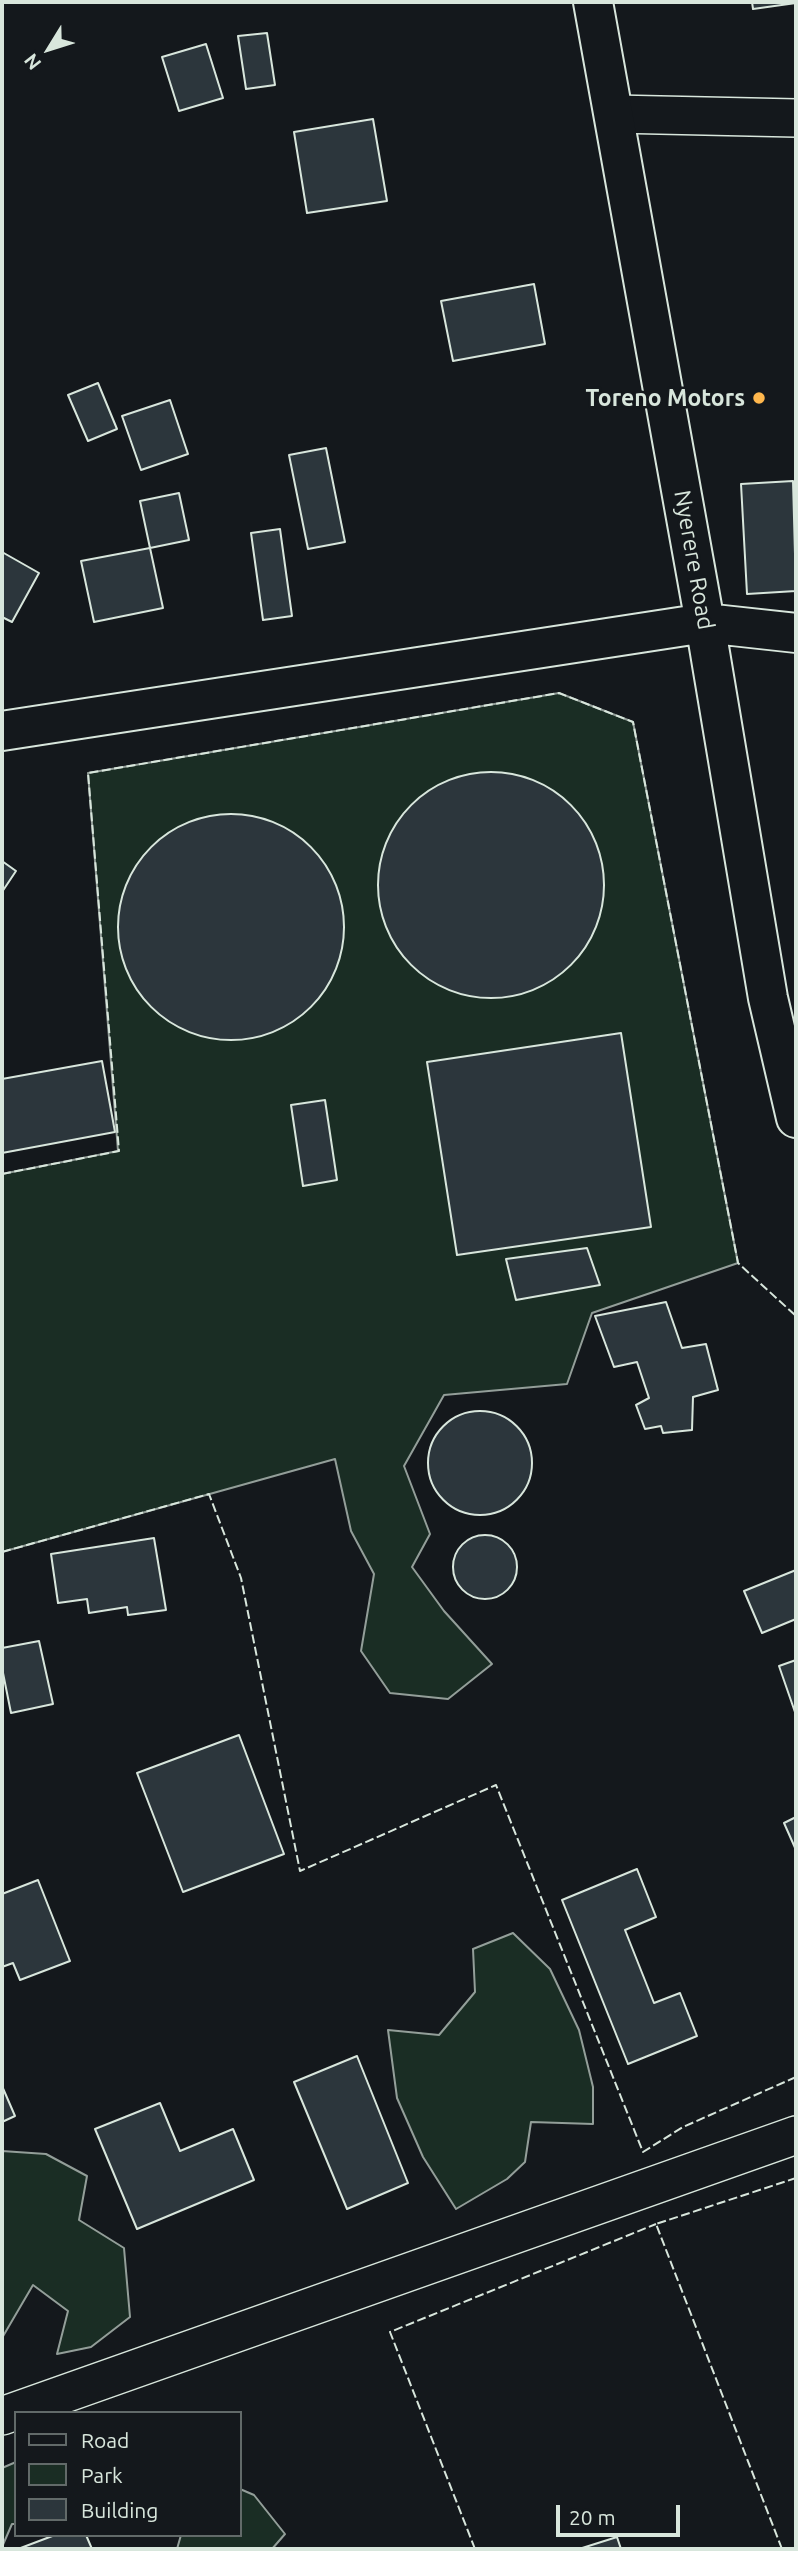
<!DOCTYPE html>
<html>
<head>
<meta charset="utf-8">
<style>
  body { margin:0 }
  #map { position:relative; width:798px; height:2551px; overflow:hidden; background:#14181c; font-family:Ubuntu,sans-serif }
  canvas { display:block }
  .frame { position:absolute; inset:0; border:4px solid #d8e6dc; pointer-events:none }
  .legend { position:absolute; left:14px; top:2411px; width:228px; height:126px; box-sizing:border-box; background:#14181c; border:2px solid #626a69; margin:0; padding:9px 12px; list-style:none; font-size:21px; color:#d8e6dc }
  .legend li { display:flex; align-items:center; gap:14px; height:35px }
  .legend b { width:35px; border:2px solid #626a69 }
  .north { position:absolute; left:14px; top:14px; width:70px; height:70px; -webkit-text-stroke:5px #14181c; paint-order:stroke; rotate:232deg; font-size:19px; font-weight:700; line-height:28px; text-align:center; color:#d8e6dc }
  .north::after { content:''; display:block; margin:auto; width:24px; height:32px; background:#d8e6dc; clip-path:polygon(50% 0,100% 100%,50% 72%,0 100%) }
  .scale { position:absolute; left:556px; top:2505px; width:124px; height:32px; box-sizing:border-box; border:4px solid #d8e6dc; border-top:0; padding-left:9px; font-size:21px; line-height:24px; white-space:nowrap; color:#d8e6dc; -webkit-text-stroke:5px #14181c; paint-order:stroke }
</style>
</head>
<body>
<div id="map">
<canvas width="798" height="2551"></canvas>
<div class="frame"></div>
<ul class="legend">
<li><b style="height:9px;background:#14181c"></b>Road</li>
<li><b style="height:19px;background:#1a2d24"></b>Park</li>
<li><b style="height:19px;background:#2c363c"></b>Building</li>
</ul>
<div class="north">N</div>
<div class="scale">20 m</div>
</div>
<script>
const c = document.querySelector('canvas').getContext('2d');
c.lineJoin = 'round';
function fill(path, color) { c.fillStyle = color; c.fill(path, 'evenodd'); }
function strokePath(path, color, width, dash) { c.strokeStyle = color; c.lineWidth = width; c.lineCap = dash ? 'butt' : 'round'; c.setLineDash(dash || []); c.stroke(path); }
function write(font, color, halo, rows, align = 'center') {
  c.font = font + ' Ubuntu,sans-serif'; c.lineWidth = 5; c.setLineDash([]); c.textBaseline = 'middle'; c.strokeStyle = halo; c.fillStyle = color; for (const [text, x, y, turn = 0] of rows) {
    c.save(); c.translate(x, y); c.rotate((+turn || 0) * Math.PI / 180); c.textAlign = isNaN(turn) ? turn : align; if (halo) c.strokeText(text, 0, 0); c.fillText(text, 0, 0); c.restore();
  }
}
const green = new Path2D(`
  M559 693 633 722 738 1263 592 1313 567 1384 444 1395 404 1466 430 1534 412 1567 444 1611 492 1664 448 1699 390 1693 361 1651 374 1574 351 1531 335 1459 2 1552V1174L118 1151 88 773Z
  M513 1933 550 1969 579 2030 593 2087V2124L531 2122 525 2162 507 2179 456 2209 423 2157 397 2098 388 2030 439 2035 475 1992 473 1949Z
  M2 2151 46 2154 87 2176 79 2220 124 2248 130 2317 91 2347 57 2354 68 2311 33 2285 2 2338Z
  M16 2462V2524H12L2 2547V2468Z
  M240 2489 254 2495 285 2534 272 2549H177L181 2535H240Z`);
fill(green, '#1a2d24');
strokePath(green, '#939e99', 2);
const building = new Path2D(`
  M752 2H796V3L753 9Z
  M267 33 275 85 246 89 238 36Z
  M206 44 223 98 179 111 162 57Z
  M373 119 387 201 307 213 294 132Z
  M534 284 545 344 453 361 441 301Z
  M98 383 117 429 88 441 68 395Z
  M170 400 188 454 141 470 122 416Z
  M326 448 345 542 308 549 289 455Z
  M793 481 796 591 747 594 741 484Z
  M179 493 189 540 150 548 140 501Z
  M280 529 292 616 263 620 251 533Z
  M150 548 163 608 94 622 81 561Z
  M2 552 39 573 12 622 2 617Z
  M378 885a113 113 0 1 1 226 0a113 113 0 1 1-226 0Z
  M118 927a113 113 0 1 1 226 0a113 113 0 1 1-226 0Z
  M2 861 16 871 2 892Z
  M621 1033 651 1227 457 1255 427 1062Z
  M102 1061 115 1132 2 1153V1079Z
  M325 1100 337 1180 303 1186 291 1105Z
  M587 1248 600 1285 516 1300 506 1259Z
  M666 1302 682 1348 706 1344 718 1390 693 1397 692 1430 663 1433 661 1426 645 1429 636 1405 649 1398 637 1362 614 1367 595 1316Z
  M428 1463a52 52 0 1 1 104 0a52 52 0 1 1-104 0Z
  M453 1567a32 32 0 1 1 64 0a32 32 0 1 1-64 0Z
  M154 1538 166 1610 128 1615 127 1607 89 1613 87 1599 58 1603 51 1554Z
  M796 1570V1619L762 1633 744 1591Z
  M39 1641 53 1704 11 1713 2 1668V1648Z
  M796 1660V1715L779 1666Z
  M239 1735 284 1854 183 1892 137 1773Z
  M796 1817V1850L784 1823Z
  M637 1869 656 1917 625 1930 654 2003 680 1993 697 2036 628 2064 562 1900Z
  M38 1880 70 1961 20 1980 13 1963 2 1967V1894Z
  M357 2056 408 2183 347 2209 294 2082Z
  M2 2086 15 2116 2 2122Z
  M160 2103 180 2151 233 2129 254 2180 137 2229 95 2129Z
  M55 2535H86L92 2549H18Z
  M617 2537 621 2549H579Z`);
fill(building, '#2c363c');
strokePath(building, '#d8e6dc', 2);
const street = new Path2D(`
  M614 114 796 118
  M2 2416 796 2135`);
const secondary = new Path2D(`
  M593 2 705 623 768 998 796 1118
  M2 731 705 623 796 633`);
strokePath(street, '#d8e6dc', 40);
strokePath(secondary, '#d8e6dc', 42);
strokePath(street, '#14181c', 37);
strokePath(secondary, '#14181c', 38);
strokePath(new Path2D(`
  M2 1174 119 1151 88 773 559 693 633 722 738 1263 796 1316
  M2 1552 209 1494 241 1578 300 1871 496 1785 643 2152 683 2127 796 2077
  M475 2549 390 2332 656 2224
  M782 2549 656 2224 796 2178`), '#d8e6dc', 2, [9, 3.5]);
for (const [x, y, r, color] of [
  [759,398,7,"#ffb74d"]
]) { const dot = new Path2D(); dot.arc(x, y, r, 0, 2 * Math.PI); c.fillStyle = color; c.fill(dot); strokePath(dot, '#14181c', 2.5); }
write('bold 23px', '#d8e6dc', '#14181c', [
  ["Toreno Motors",745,398]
], 'right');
write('23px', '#d8e6dc', '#14181c', [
  ["Nyerere Road",694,560,80]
]);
</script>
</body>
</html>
